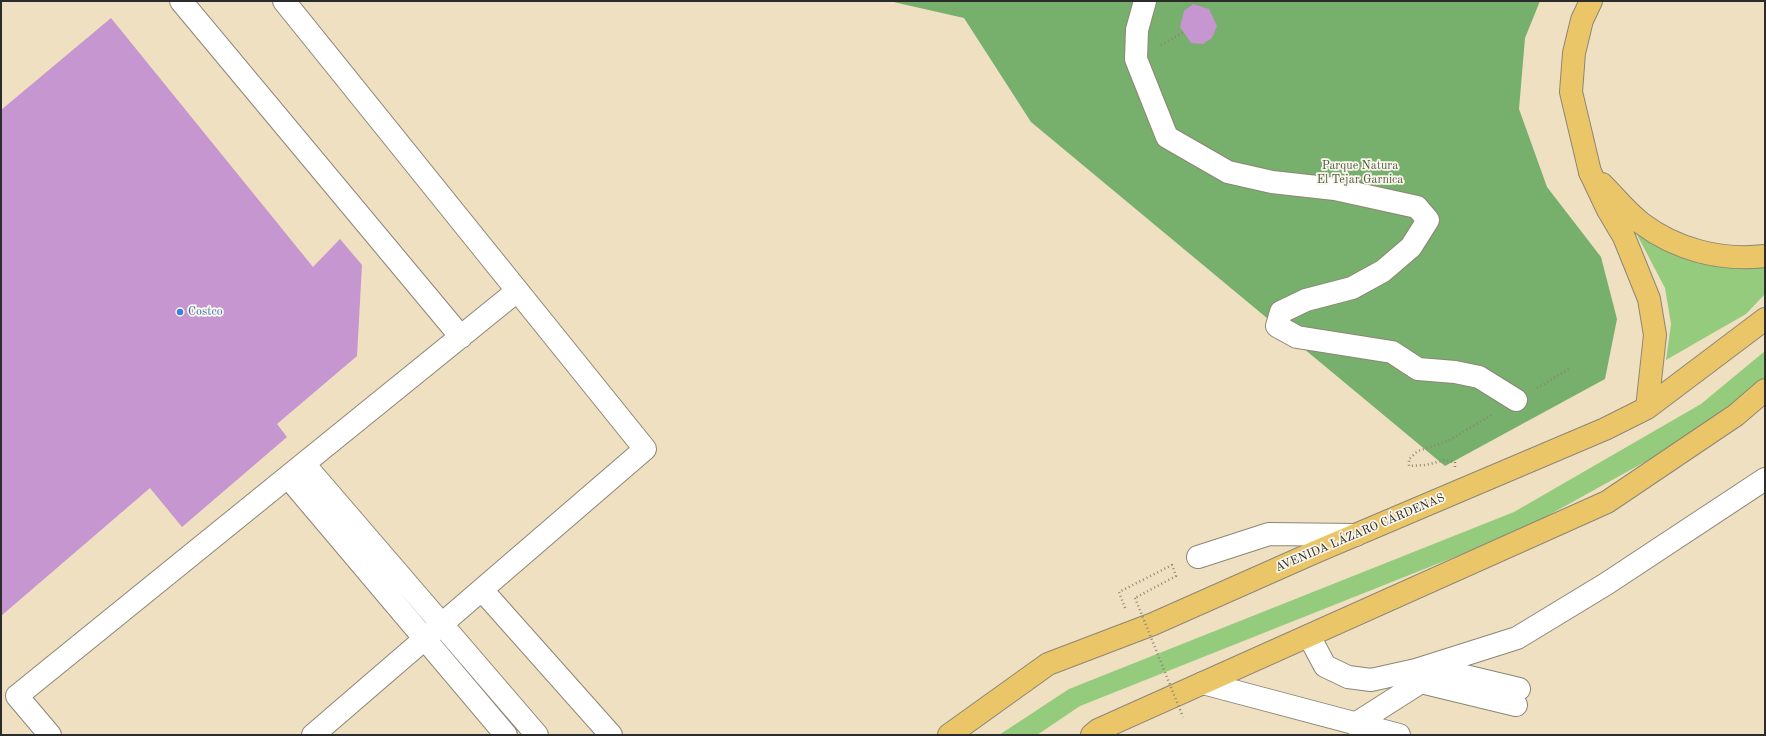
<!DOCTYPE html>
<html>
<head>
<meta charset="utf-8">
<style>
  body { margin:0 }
  #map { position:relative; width:1766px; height:736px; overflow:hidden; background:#efe0c1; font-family:"Old Standard TT",serif }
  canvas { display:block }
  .frame { position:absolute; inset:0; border:2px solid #2b2b2b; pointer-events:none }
</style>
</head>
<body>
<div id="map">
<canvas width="1766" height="736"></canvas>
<div class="frame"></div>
</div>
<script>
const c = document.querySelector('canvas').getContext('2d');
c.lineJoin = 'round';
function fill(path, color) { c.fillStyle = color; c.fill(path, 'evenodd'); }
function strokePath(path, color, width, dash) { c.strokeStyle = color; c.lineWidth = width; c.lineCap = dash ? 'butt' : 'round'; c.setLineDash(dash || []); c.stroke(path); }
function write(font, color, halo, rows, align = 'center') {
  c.font = font + ' "Old Standard TT",serif'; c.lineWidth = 3.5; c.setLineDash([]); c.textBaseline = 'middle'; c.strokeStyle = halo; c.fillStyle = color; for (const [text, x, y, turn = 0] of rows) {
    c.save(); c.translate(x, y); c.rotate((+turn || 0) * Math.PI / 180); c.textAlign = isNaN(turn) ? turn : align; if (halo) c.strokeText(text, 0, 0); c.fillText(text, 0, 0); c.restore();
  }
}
fill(new Path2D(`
  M1634 229 1765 263V294L1746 314 1666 360 1671 324 1665 288Z
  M1765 351V381L1717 422 1520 531 1080 706 1037 735H999L1069 689 1514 512 1701 404Z`), '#94cb7d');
fill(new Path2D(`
  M889 1H1540L1525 38 1519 109 1547 187 1601 257 1617 319 1605 379 1445 466 1031 122 964 18Z`), '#77af6c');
fill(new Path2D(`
  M1193 4 1209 9 1217 26 1212 38 1203 44 1191 43 1180 27 1184 11Z
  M111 18 313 267 340 239 362 265 357 356 277 424 287 437 182 527 150 488 1 616V110Z`), '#c596cf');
const minor = new Path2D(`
  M181 1 461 337
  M284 1 645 449 313 735
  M1145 1 1137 30 1136 59 1167 137 1228 172 1272 182 1335 189 1417 207 1428 220 1411 247 1383 271 1352 288 1306 300 1281 312 1277 326 1297 337 1392 352 1418 369 1455 372 1479 377 1516 400
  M304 464 537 735
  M288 477 506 735
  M1198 557 1269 534 1356 535
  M482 590 611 735
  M1309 636 1325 666 1348 677 1371 680 1416 670 1517 638 1606 584 1765 479
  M1427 667 1519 689
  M1203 683 1399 735
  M1355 724 1421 682 1516 705
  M50 735 17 696 517 291`);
const major = new Path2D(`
  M1590 172 1571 92 1574 53 1582 20 1591 1`);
const highway = new Path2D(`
  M1590 172 1608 210 1624 237 1649 299 1655 335 1647 408
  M1602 184C1615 197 1627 212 1641 223 1677 250 1721 261 1765 256
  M949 735 1048 664 1153 624 1313 553 1605 429 1647 408 1765 319
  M1092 735 1098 730 1607 502 1736 415 1765 390`);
strokePath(minor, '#8d8676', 24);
strokePath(major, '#8d8676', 24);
strokePath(highway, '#8d8676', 24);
strokePath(new Path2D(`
  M1161 45 1184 32
  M1537 388 1569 369
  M1455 467V462L1445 460 1426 465 1409 466V459L1418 451 1448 441 1493 414
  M1125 608 1119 592 1172 565 1176 576 1135 598`), '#8d8676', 2.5, [1, 3]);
strokePath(minor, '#fff', 22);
strokePath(major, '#ebc669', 22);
strokePath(highway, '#ebc669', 22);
strokePath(new Path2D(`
  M1135 598 1183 717`), '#8d8676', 2.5, [1, 3]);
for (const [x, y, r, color] of [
  [180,312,4,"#3f7fe0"]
]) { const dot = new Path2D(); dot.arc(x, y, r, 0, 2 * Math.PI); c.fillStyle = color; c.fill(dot); strokePath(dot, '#fbf7ec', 1.5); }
write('12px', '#4a5b44', '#fbf7ec', [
  ["Parque Natura",1360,166],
  ["El Tejar Garnica",1360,180]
]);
write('12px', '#366cbe', '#fbf7ec', [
  ["Costco",188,312]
], 'left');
write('12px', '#2b2b2b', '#fbf7ec', [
  ["AVENIDA LÁZARO CÁRDENAS",1360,533,-23]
]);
</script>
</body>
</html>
